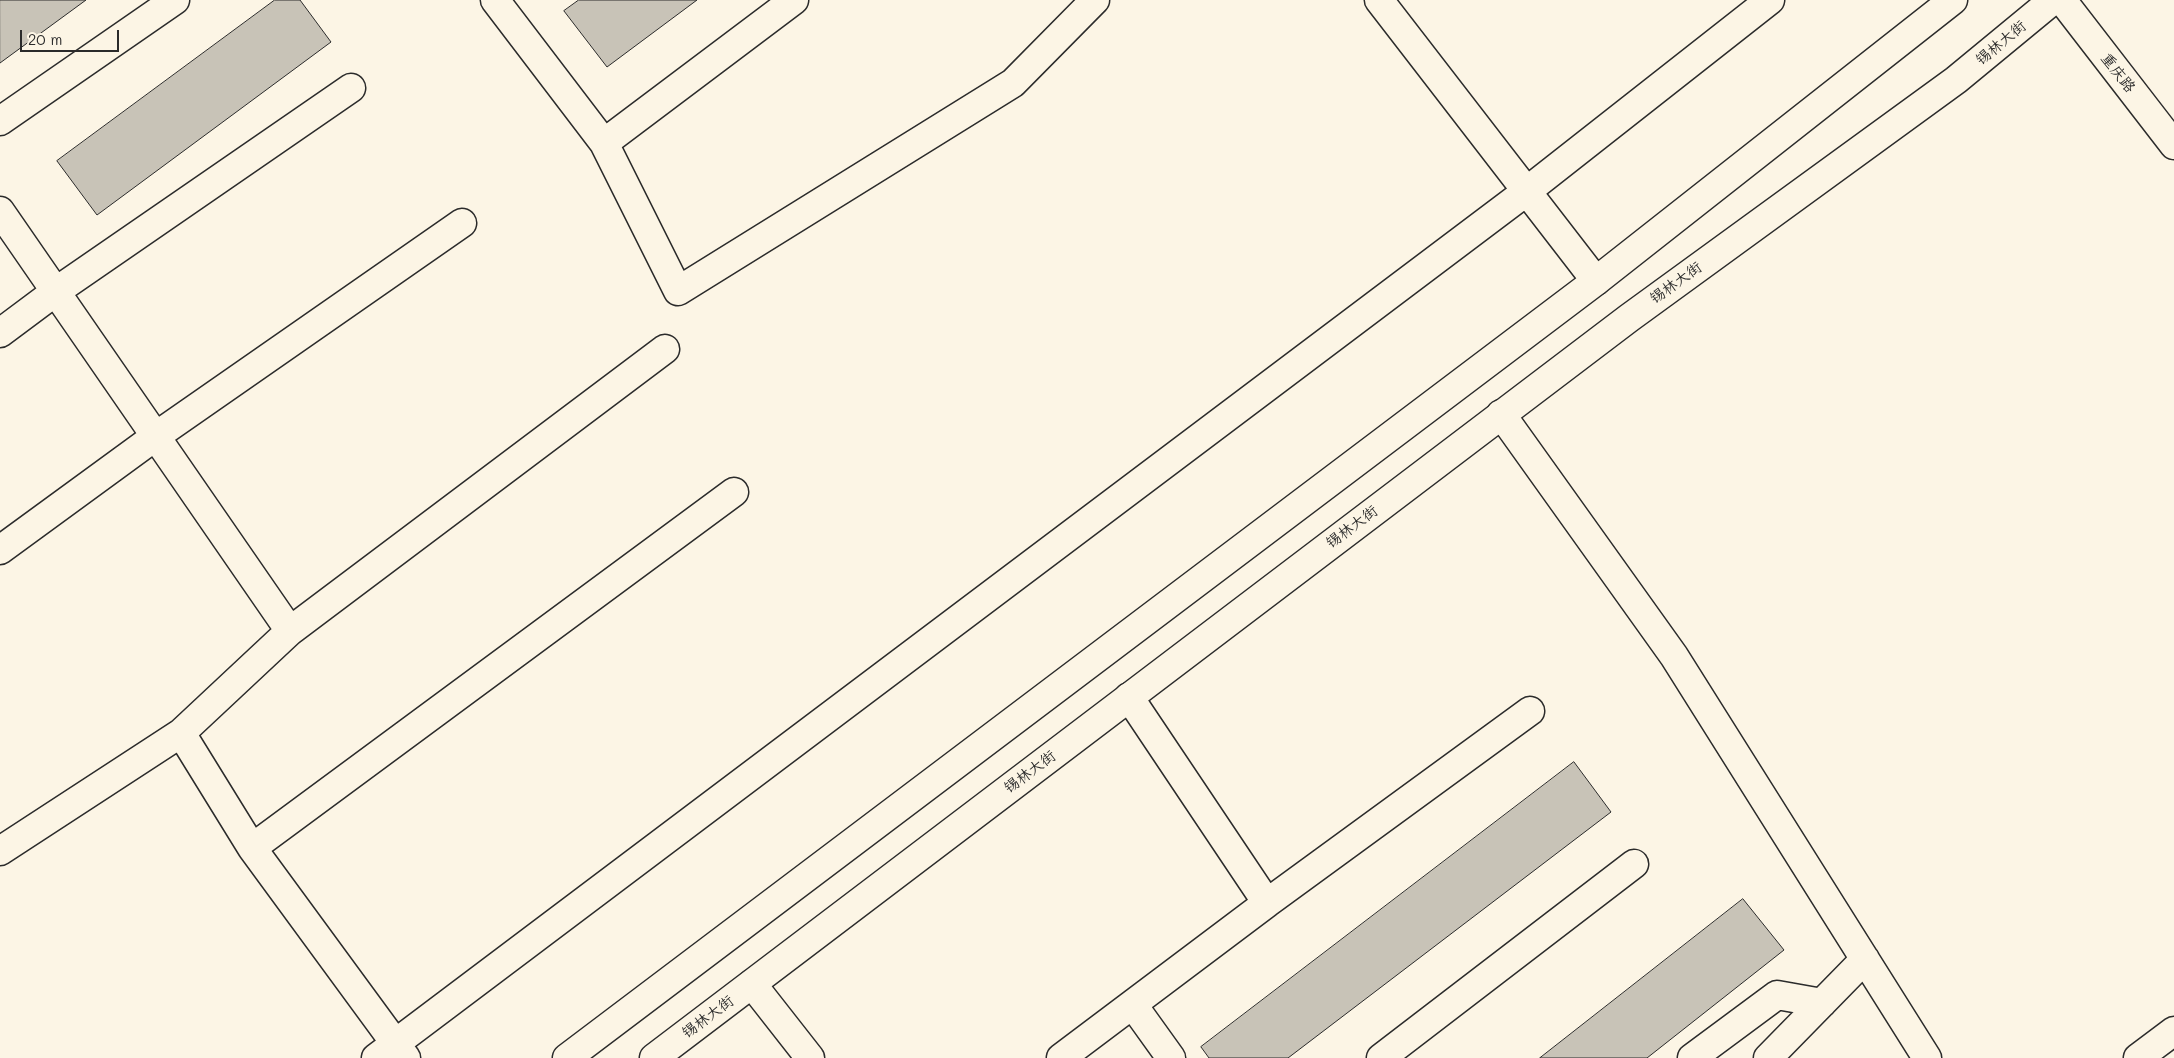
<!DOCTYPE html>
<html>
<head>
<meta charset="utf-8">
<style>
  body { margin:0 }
  #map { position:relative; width:2174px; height:1058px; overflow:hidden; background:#fcf5e5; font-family:Mali,sans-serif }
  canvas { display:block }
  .scale { position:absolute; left:20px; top:30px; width:99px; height:22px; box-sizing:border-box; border:2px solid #2b2b2b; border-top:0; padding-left:6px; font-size:15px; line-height:18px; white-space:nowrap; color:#2b2b2b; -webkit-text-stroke:4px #fcf5e5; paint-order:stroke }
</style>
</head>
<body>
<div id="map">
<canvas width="2174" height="1058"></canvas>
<div class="scale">20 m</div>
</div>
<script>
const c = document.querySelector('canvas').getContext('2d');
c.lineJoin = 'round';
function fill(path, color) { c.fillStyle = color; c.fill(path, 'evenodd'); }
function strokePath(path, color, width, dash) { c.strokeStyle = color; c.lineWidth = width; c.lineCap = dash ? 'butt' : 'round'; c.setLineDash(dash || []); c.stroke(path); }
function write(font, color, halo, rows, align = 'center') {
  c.font = font + ' Mali,"LXGW WenKai TC",sans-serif'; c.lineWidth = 5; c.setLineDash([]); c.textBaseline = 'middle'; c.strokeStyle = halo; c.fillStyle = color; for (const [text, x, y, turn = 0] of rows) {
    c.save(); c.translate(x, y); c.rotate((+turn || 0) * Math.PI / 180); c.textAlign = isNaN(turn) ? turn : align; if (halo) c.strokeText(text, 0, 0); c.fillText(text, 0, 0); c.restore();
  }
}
const building = new Path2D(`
  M0 0H86L0 63Z
  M275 0H300L331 42 97 215 57 161Z
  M579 0H697L607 67 564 11Z
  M1574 762 1611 812 1288 1058H1209L1201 1047Z
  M1743 899 1784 950 1647 1058H1540Z`);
fill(building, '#c8c3b7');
strokePath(building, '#2b2b2b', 1);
const street = new Path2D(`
  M495 0 604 143 678 291 1013 83 1095 0
  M1379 0 1596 281
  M0 121 175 0
  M604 143 794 0
  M0 211 290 631 181 733 252 848
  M0 333 55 292 351 88
  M1501 414 1674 656 1927 1058
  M0 550 156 436 462 223
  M290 631 665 349
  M1129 697 1267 903 1530 711
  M0 851 181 733
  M752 984 810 1058
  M1133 1005 1171 1058
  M376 1058 1527 191 1770 0
  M406 1058 252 848 734 492
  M1061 1058 1267 903
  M1381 1058 1634 864
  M1692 1058 1777 995 1822 1003
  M1768 1058 1865 959
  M2138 1058 2174 1031`);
const secondary = new Path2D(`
  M2062 0 2174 145`);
const highway = new Path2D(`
  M567 1058 1596 281 1953 0
  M654 1058 1629 318 1956 80 2053 0`);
strokePath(street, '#2b2b2b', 31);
strokePath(secondary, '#2b2b2b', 31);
strokePath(highway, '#2b2b2b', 31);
strokePath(street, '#fcf5e5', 28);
strokePath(secondary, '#fcf5e5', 28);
strokePath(highway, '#fcf5e5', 28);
write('15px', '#2b2b2b', '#fcf5e5', [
  ["锡林大街",2001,43,-40],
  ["重庆路",2118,73,52],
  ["锡林大街",1676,283,-36],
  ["锡林大街",1352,527,-37],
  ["锡林大街",1030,772,-37],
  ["锡林大街",708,1017,-37]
]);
</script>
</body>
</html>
